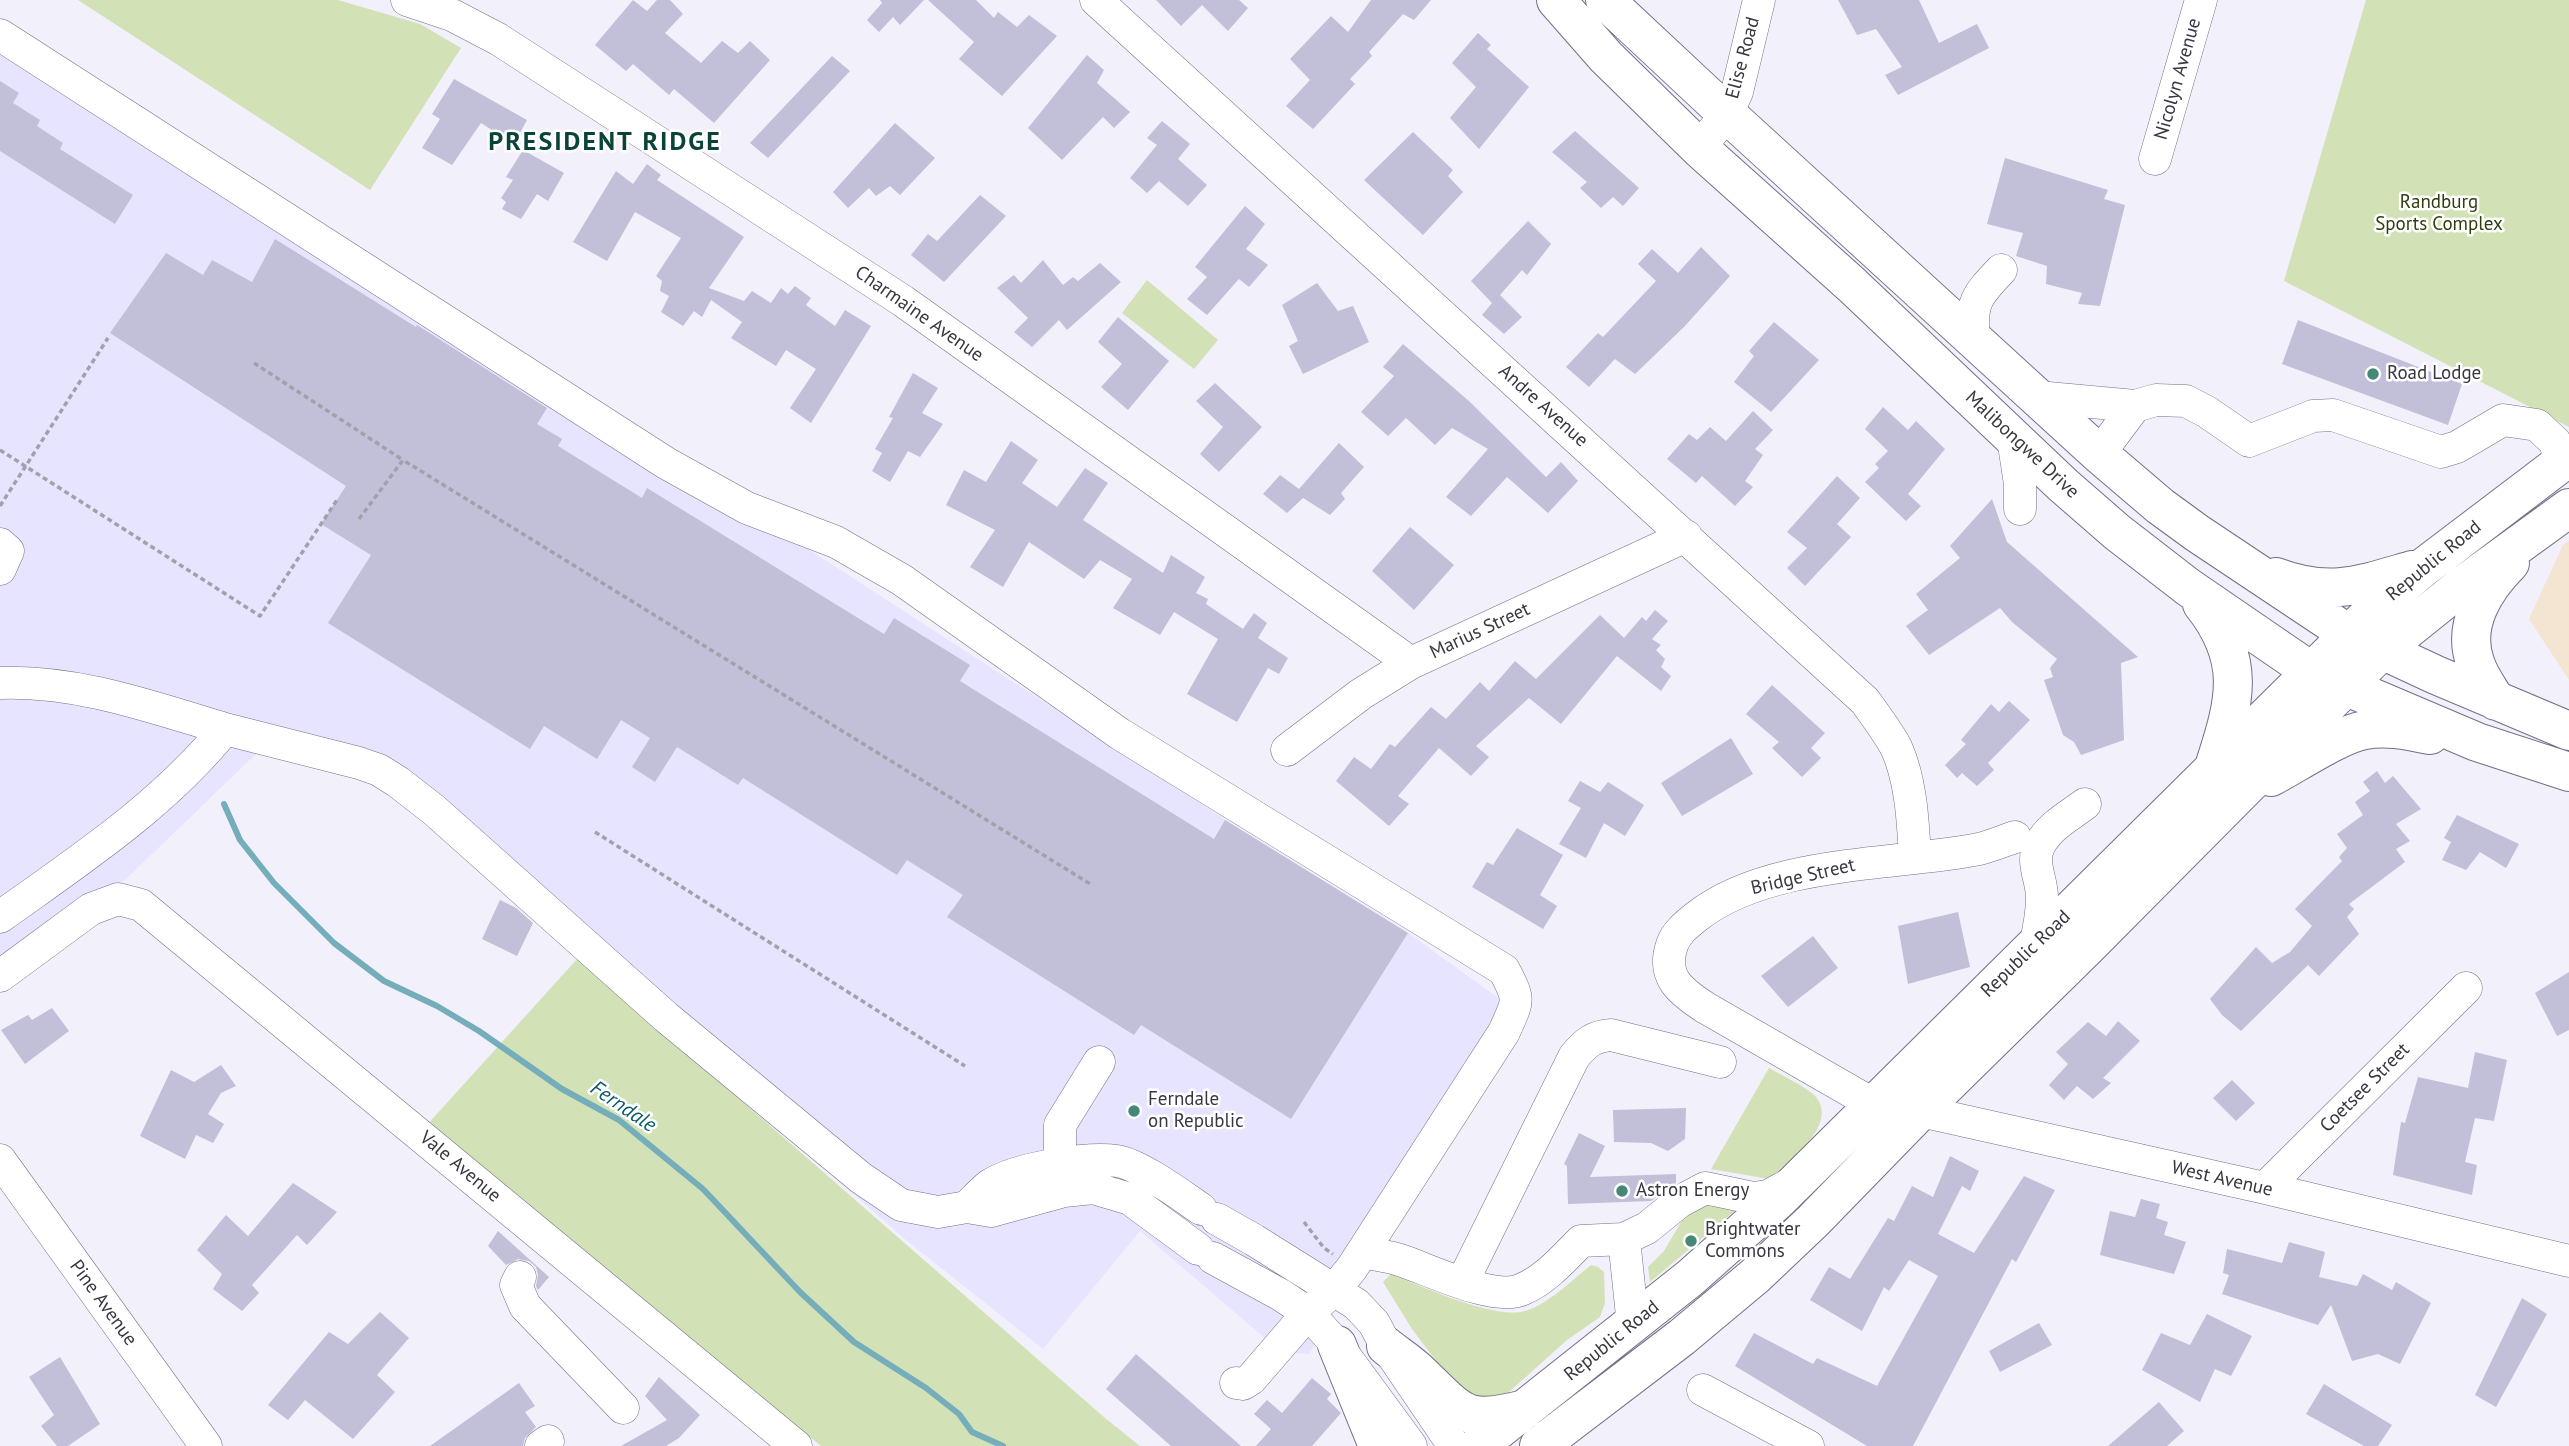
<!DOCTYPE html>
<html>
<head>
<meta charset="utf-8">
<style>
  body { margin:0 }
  canvas { display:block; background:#f1f0fb }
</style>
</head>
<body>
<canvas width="2569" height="1446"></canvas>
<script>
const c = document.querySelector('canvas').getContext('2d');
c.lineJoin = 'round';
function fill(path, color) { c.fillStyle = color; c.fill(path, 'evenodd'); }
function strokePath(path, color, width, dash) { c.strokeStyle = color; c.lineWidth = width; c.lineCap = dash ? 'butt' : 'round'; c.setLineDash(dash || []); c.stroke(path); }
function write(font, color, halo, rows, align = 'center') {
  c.font = font + ' "PT Sans",sans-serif'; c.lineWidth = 5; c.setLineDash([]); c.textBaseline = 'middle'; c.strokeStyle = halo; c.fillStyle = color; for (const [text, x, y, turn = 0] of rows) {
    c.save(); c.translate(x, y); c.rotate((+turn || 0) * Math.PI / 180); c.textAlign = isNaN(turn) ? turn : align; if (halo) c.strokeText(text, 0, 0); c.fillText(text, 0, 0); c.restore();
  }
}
fill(new Path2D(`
  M0 25 1226 820 1408 933 1522 1015 1362 1260 1309 1354 1281 1352 1140 1231 1043 1349 906 1240 597 970 424 803 336 772 258 752 126 879 0 963Z`), '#e7e4ff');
fill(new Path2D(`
  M2569 541V680L2529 619 2563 545Z`), '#f3e5d2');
fill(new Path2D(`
  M78 0H338L420 24 461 48 370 190Z
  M2366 0H2569V427L2284 281Z
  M1147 280 1218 340 1194 369 1122 313Z
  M578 958 1105 1418 1140 1446H821L426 1126Z
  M1769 1068C1781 1075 1807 1087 1816 1097 1839 1126 1787 1162 1769 1179L1711 1169Z
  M1699 1205 1737 1209 1650 1282 1648 1267 1664 1251 1687 1212Z
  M1591 1265 1598 1267 1604 1272 1605 1303 1600 1317 1567 1340 1500 1400H1483L1455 1386 1412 1329 1383 1282 1391 1274C1421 1286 1494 1320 1525 1311 1549 1304 1572 1280 1591 1265Z`), '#d2e2b6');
strokePath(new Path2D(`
  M224 804 240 840 274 883 334 943 384 981 437 1006 479 1031 562 1089 619 1120 703 1189 800 1292 854 1342 926 1388 959 1414 972 1432 1003 1446`), '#75adbb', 6);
fill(new Path2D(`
  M633 0 647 11 657 0H670L683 14 665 33 701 63 722 41 738 53 750 41 770 60 714 123 674 89 669 95 633 64 626 71 595 45Z
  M880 0H924L900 25 893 17 879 32 867 20 882 3Z
  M928 0H976L994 18 998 12 1017 27 1029 15 1057 36 1002 96 959 59 974 42Z
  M1156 0H1239L1248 8 1228 31 1202 5 1181 26Z
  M1371 0H1431L1414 20 1403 14 1369 52 1372 56 1350 79 1355 84 1313 129 1286 106 1310 80 1290 59 1331 16 1348 32Z
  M1838 0H1919L1939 43 1977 24 1989 48 1898 95 1885 75 1902 67 1876 29 1857 35Z
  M1478 33 1491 45 1487 49 1529 87 1479 149 1450 118 1476 87 1452 63Z
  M1087 55 1104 70 1097 83 1130 112 1114 128 1103 117 1062 160 1028 128Z
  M832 56 850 71 768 158 750 143Z
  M454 79 527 120 514 144 481 123 452 165 422 148 440 119 432 114Z
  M0 81 19 93 13 103 40 120 37 126 63 143 60 149 133 195 115 224 0 151Z
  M1162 121 1190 144 1178 159 1207 185 1188 206 1159 181 1147 193 1130 178 1157 145 1147 138Z
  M895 123 935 158 900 195 890 186 876 196 869 188 848 208 833 192Z
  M1575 131 1639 188 1623 206 1613 197 1601 208 1580 188 1587 182 1552 152Z
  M1413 132 1453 170 1448 176 1463 192 1423 235 1364 180Z
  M523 150 564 173 548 201 537 194 521 219 502 209 506 202 501 198 513 180 506 177Z
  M2005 158 2108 190 2104 199 2125 205 2100 306 2078 304 2082 293 2046 284 2047 266 2016 256 2023 233 1987 224Z
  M647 164 661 175 657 180 744 237 709 288 744 301 752 291 771 303 781 288 788 294 795 286 811 298 806 305 835 326 845 310 871 326 811 423 790 408 816 369 786 350 776 366 731 338 742 322 711 300 702 317 694 311 683 326 661 312 669 296 660 291 662 281 656 276 681 238 635 212 607 261 573 242 616 171 633 184Z
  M980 195 1006 216 944 282 911 255 928 234 937 241Z
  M1245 206 1265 224 1246 249 1268 265 1249 287 1239 279 1207 315 1187 299 1207 277 1195 267Z
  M1528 221 1551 244 1527 275 1522 270 1500 295 1522 317 1504 334 1482 315 1492 303 1471 281Z
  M275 239 416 327 417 325 547 408 537 424 562 439 558 446 642 498 647 488 884 634 894 618 970 665 960 681 1214 839 1225 820 1408 933 1291 1119 1141 1025 1134 1035 947 917 963 895 907 860 897 875 743 778 738 785 677 747 655 782 632 767 650 738 621 720 597 759 544 726 530 749 328 623 371 555 321 524 346 486 110 333 166 253 203 275 212 260 252 282Z
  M1701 247 1730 276 1684 327 1635 374 1615 359 1589 387 1566 367 1598 333 1603 337 1656 281 1638 264 1652 249 1678 273Z
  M1043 260 1063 285 1073 277 1078 281 1100 263 1121 282 1067 330 1059 320 1032 347 1014 332 1028 318 997 288 1014 275 1021 283Z
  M1317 283 1338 311 1353 306 1369 342 1303 374 1289 346 1298 341 1282 305Z
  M1118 317 1169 361 1128 410 1101 387 1122 364 1098 342Z
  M2298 320 2462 384 2448 425 2282 364Z
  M1774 322 1819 360 1771 412 1734 382 1754 356 1749 351Z
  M1403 344 1470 402 1546 477 1561 462 1578 481 1548 513 1507 477 1471 516 1446 497 1488 449 1452 428 1435 445 1406 418 1388 436 1361 412 1394 376 1383 367Z
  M913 373 938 388 922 413 943 424 920 457 908 451 890 482 872 471 882 453 875 449 893 418 889 417Z
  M1215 383 1262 427 1219 472 1200 454 1223 427 1196 401Z
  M1883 407 1908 430 1916 421 1945 449 1908 494 1921 506 1906 521 1865 482 1879 468 1875 464 1888 451 1865 429Z
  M1753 411 1773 430 1755 449 1763 455 1745 481 1753 487 1735 506 1702 476 1696 483 1667 459 1689 434 1697 440 1710 427 1726 441Z
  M1011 441 1038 460 1022 483 1057 507 1085 468 1108 483 1083 520 1163 573 1171 555 1205 577 1196 593 1208 599 1206 604 1243 629 1254 613 1267 623 1258 638 1288 658 1279 674 1268 668 1237 722 1187 694 1218 639 1174 612 1160 635 1113 608 1132 579 1100 560 1084 579 1029 542 1003 587 970 567 995 530 946 505 964 470 986 482Z
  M1339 443 1364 467 1341 493 1345 499 1330 515 1303 498 1287 513 1263 494 1280 475 1299 489Z
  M1837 476 1860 498 1837 524 1851 537 1805 586 1787 568 1807 548 1787 532Z
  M1992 499 2007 542 2138 657 2121 663 2124 740 2081 755 2074 742 2063 735 2044 680 2053 677 2050 668 2057 659 2012 622 2000 608 1929 655 1906 626 1928 610 1916 594 1960 558 1950 546Z
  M1410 527 1454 565 1414 610 1372 571Z
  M1655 610 1668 621 1652 639 1661 645 1656 650 1665 659 1661 667 1671 676 1661 691 1617 656 1561 724 1529 698 1476 746 1489 757 1471 776 1439 748 1398 796 1409 804 1389 826 1336 781 1354 757 1371 769 1390 744 1395 747 1431 707 1446 719 1480 682 1489 691 1515 661 1536 679 1600 615 1624 638 1642 617 1646 621Z
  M1772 685 1825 733 1811 748 1821 758 1802 777 1772 748 1779 742 1746 714Z
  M2009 701 2030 720 1988 763 1994 770 1977 786 1962 773 1957 778 1945 765 1966 744 1961 740 1991 704 1999 712Z
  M1731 738 1753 774 1682 816 1661 783Z
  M2377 771 2385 783 2393 776 2421 809 2396 824 2410 841 2396 849 2405 862 2349 904 2354 909 2347 917 2359 934 2319 976 2308 965 2241 1031 2222 1015 2210 999 2256 947 2272 963 2290 952 2312 926 2295 909 2342 861 2339 857 2347 848 2337 834 2363 815 2355 802 2370 791 2363 782Z
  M1580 781 1600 792 1608 782 1644 805 1625 836 1604 823 1586 858 1559 844 1581 808 1568 801Z
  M2457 815 2519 844 2506 868 2480 852 2466 870 2442 860 2451 842 2444 838Z
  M1517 828 1563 855 1540 895 1557 906 1543 929 1472 887 1487 862 1493 865Z
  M500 900 516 908 533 923 517 956 482 939Z
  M1958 912 1970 967 1908 984 1898 926Z
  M1813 936 1838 968 1788 1007 1761 976Z
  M2569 972V1030L2557 1036 2535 993Z
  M52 1008 69 1031 25 1064 1 1030 28 1015 32 1020Z
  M2118 1021 2140 1041 2103 1078 2111 1083 2093 1099 2077 1086 2064 1100 2049 1085 2068 1064 2056 1052 2088 1022 2106 1036Z
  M2475 1052 2507 1060 2494 1121 2475 1118 2465 1162 2477 1165 2472 1195 2393 1175 2401 1122 2405 1123 2418 1077 2468 1088Z
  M221 1065 236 1086 221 1093 208 1114 224 1124 213 1143 196 1135 185 1159 140 1136 171 1070 194 1082Z
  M2232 1080 2255 1103 2236 1121 2213 1098Z
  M1686 1108 1685 1139 1668 1151 1651 1143 1614 1142 1613 1110Z
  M1579 1133 1605 1146 1590 1177 1676 1174V1183L1651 1201 1568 1204 1567 1166 1564 1164Z
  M1950 1156 1979 1171 1970 1191 1962 1186 1938 1234 1974 1253 2024 1176 2055 1190 2016 1262 2012 1259 1913 1446H1867L1735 1366 1754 1333 1813 1364 1817 1358 1877 1386 1938 1276 1909 1260 1889 1291 1884 1287 1862 1331 1810 1300 1829 1267 1850 1279 1888 1218 1894 1221 1912 1186 1933 1197Z
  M293 1183 337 1212 307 1245 297 1235 252 1285 259 1293 242 1311 213 1289 222 1274 197 1250 226 1215 248 1236Z
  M2141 1199 2160 1204 2156 1218 2168 1222 2164 1235 2186 1242 2174 1274 2100 1255 2110 1211 2135 1217Z
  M498 1231 549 1277 538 1290 536 1286 538 1275 536 1267 529 1261 518 1259 506 1265 488 1246Z
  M2289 1242 2325 1252 2319 1277 2357 1286 2363 1274 2392 1290 2396 1282 2431 1303 2400 1364 2378 1354 2352 1361 2331 1305 2318 1325 2222 1294 2229 1275 2223 1273 2227 1249 2282 1263Z
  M2522 1298 2547 1314 2496 1407 2475 1395Z
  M380 1312 409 1338 377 1375 395 1392 353 1439 305 1400 288 1420 268 1405 329 1332 348 1344Z
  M2207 1314 2252 1336 2231 1376 2215 1369 2200 1402 2142 1370 2161 1333 2190 1345Z
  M2039 1323 2052 1345 2000 1372 1989 1351Z
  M1136 1354 1241 1446H1171L1106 1389Z
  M60 1357 100 1424 68 1446H57L41 1426 54 1415 29 1377Z
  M659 1377 700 1415 679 1438 666 1446H621L667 1420 645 1396Z
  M1312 1378 1331 1394 1327 1399 1341 1413 1312 1446H1256L1271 1429 1254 1414 1267 1400 1282 1413Z
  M519 1383 535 1406 525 1412 536 1427 525 1438 523 1446H430Z
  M2324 1384 2392 1425 2378 1446H2364L2306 1414Z
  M2159 1402 2184 1431 2167 1446H2108Z`), '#c2bfd9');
const minor = new Path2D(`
  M407 0 452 15 498 39 903 301 1411 663
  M1096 0 1865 701C1876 716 1887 731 1896 747 1911 780 1913 821 1915 857
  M0 35 666 463 747 508 836 542 902 580 1120 734 1504 970C1521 1002 1518 1000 1504 1032L1352 1268 1334 1290 1308 1313 1251 1379 1243 1384 1236 1383
  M1699 148 1727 114 1737 92 1759 0
  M2155 159 2201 0
  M1974 338C1970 303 1977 295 2001 270
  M2037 397 2135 406 2156 400 2186 401 2207 412 2249 441 2313 416 2333 415 2441 452 2457 447 2503 420 2537 425 2555 442 2561 463
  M2013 438 2020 484V509
  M2099 454 2135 406
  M0 544 8 551 0 569
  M0 683C77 680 152 707 225 729
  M1287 750 1361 694 1411 663 1686 536
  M2015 837C2003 841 1991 846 1979 849 1893 866 1768 860 1696 917 1686 925 1676 933 1672 945 1661 977 1681 992 1706 1008L1873 1104 1920 1111 2265 1188 2569 1261
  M0 917C81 859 161 807 225 729L359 763 379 770 398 782 434 810 666 1017 861 1178 901 1205 938 1212 967 1207 991 1211 1064 1191 1093 1188 1130 1199 1198 1249
  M2035 946C2039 929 2042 914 2042 897 2042 879 2030 862 2040 844 2050 826 2069 816 2085 804
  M0 976 91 909 118 899 141 905 796 1446
  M0 1160 206 1446
  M1060 1163V1125L1099 1062
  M2265 1188 2466 988
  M967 1207C974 1200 982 1191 990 1185 1017 1168 1086 1157 1117 1161 1139 1164 1182 1196 1201 1209
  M1217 1219 1254 1240 1356 1304 1374 1323 1386 1346 1454 1446
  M1624 1239 1633 1325
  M1363 1252C1375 1255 1388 1256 1400 1260 1428 1269 1496 1303 1523 1289 1546 1279 1563 1259 1581 1241L1624 1239 1647 1228 1679 1202 1705 1188 1753 1198 1768 1196 1790 1184
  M1213 1258 1281 1295 1308 1313 1337 1345 1411 1446
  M520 1277 516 1285 525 1306 623 1408
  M1462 1283 1574 1057C1585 1043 1594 1036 1611 1035L1720 1062
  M1703 1390 1808 1446
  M541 1446 548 1441`);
const major = new Path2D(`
  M1556 0 1606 57 1699 148 1852 285 2063 485 2117 532 2188 587 2312 672 2477 742 2569 772
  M1605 0 1727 114 2099 454 2160 506 2197 533 2350 635 2436 675 2569 731
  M2276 577C2329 597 2360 585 2412 570
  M2202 604C2247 660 2235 702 2215 764
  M2496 701C2489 689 2479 676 2475 662 2462 625 2484 589 2510 563
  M2271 777C2296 764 2340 734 2365 730 2387 726 2409 731 2430 735
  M1337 1345 1378 1446
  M1386 1346C1397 1355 1410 1363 1420 1373 1462 1413 1464 1425 1525 1409
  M1478 1446 1690 1278 1779 1199 2380 604 2424 567 2569 457
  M1539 1446 1682 1337 1755 1276 1813 1221 1920 1111 2088 946 2381 651 2463 585 2569 508`);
strokePath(minor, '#737087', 33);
strokePath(major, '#737087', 40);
strokePath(new Path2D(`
  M254 363 403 460
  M0 450 260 616 337 500
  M0 506 108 338
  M359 519 403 460 1092 885
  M595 832 965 1066
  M1304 1222 1324 1248 1333 1254`), '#a2a1ab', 3.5, [5, 3.5]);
strokePath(minor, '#fff', 32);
strokePath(major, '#fff', 38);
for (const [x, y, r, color] of [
  [2373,374,7,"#458778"],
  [1134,1111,7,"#458778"],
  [1622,1191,7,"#458778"],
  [1691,1241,7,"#458778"]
]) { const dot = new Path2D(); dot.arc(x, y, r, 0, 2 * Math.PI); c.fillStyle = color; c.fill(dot); strokePath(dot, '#fff', 2.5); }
write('19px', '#383741', '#fff', [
  ["Elise Road",1743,58,-75],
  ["Nicolyn Avenue",2178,79,-74],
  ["Charmaine Avenue",919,314,35],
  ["Andre Avenue",1543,406,42],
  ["Malibongwe Drive",2022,445,43],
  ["Republic Road",2434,561,-39],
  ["Marius Street",1480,631,-25],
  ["Bridge Street",1803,877,-13],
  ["Republic Road",2026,954,-44],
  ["Coetsee Street",2365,1088,-45],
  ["Vale Avenue",460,1167,40],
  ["West Avenue",2222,1179,13],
  ["Pine Avenue",103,1303,54],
  ["Republic Road",1612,1341,-39]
]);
write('19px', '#2f3e0c', '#fff', [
  ["Randburg",2439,203],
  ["Sports Complex",2439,225]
]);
write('19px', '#383741', '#fff', [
  ["Road Lodge",2387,374],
  ["Ferndale",1148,1100],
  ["on Republic",1148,1122],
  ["Astron Energy",1636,1191],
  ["Brightwater",1705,1230],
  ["Commons",1705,1252]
], 'left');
write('italic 21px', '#095a6a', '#fff', [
  ["Ferndale",623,1107,34]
]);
c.letterSpacing = '2px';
write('bold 26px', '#0a4439', '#fff', [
  ["PRESIDENT RIDGE",605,143]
]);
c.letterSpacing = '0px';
</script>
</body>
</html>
